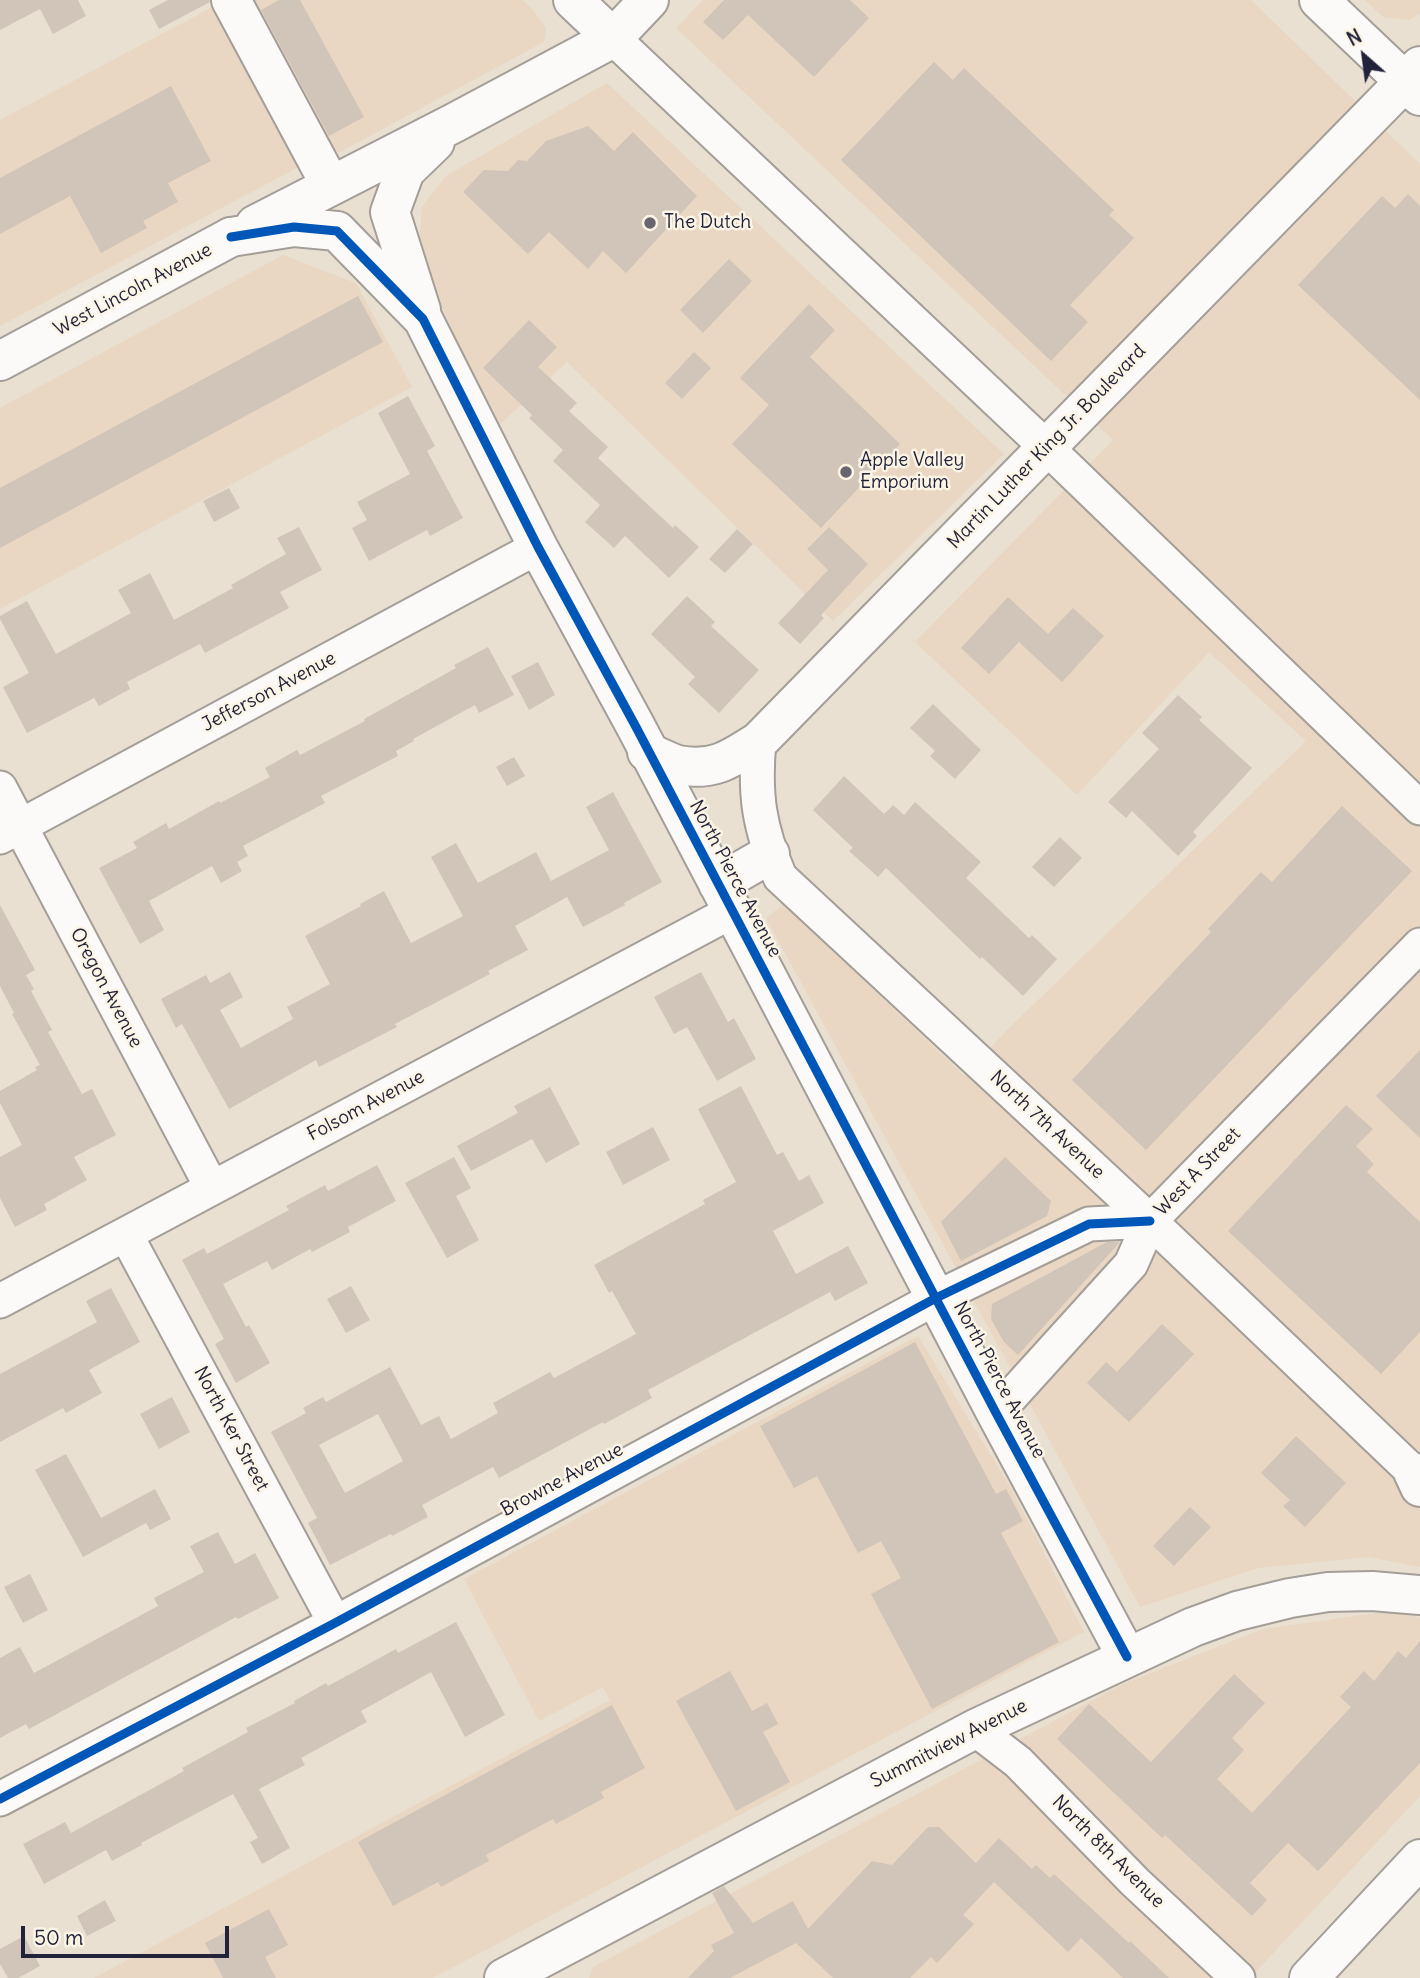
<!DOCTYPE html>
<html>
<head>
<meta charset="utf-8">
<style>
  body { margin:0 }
  #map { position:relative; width:1420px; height:1978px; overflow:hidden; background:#e9e0d1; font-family:Delius,sans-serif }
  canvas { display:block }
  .north { position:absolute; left:1329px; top:21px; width:70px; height:70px; -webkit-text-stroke:5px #fcf5e5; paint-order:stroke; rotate:332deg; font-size:19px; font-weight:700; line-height:28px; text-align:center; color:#22223b }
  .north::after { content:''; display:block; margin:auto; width:24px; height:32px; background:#22223b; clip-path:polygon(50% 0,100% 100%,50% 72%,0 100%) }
  .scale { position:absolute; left:21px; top:1926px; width:208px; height:32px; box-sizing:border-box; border:4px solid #22223b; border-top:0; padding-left:9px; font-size:21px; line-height:24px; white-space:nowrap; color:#22223b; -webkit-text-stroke:5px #fcf5e5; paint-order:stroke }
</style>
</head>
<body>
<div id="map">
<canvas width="1420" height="1978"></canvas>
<div class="north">N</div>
<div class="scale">50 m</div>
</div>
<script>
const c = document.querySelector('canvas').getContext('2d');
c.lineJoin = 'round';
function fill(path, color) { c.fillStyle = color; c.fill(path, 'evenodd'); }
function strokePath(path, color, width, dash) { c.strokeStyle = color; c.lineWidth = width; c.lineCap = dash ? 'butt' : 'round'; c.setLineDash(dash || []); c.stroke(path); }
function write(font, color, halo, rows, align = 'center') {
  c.font = font + ' Delius,sans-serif'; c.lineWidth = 5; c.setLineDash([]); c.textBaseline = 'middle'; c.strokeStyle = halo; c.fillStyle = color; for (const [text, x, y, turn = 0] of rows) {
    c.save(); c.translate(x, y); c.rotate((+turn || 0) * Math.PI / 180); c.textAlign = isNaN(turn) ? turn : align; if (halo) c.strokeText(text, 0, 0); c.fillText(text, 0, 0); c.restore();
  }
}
fill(new Path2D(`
  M249 0H523L534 11 546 28 544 42 340 152 327 150Z
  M703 0H1251L1420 164V1567L1369 1557 1258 1568 1140 1607 766 918 784 904 964 1076 1010 1027 1306 741 1209 652 1077 795 915 642 1113 440 676 28Z
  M1365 0H1420V13L1409 20 1383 17Z
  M218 4 304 164 0 326V120Z
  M607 83 1004 454 833 621 567 362 497 427 418 255 422 207 446 176Z
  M283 255 356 283 412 387 0 609V408Z
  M918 1336 1011 1488 1084 1632 433 1978H94L610 1700 603 1687 539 1721 464 1579Z
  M1392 1611 1420 1618V1796L1250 1978H589L593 1967 1123 1684 1263 1629Z`), '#e9d6c3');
fill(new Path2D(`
  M0 0H78L86 16 53 34 40 9 0 30Z
  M168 0H209L210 2 159 29 149 10Z
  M279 0H300L364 117 329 136 261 10Z
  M724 0H850L869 18 814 77 748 15 723 40 703 22Z
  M934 62 953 80 964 68 1114 210 1109 215 1134 238 1070 305 1088 322 1051 361 841 160Z
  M171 86 211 161 168 183 178 202 143 221 147 228 101 253 70 196 0 234V178Z
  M588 126 614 151 633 132 697 196 626 273 603 251 588 269 549 232 528 254 463 192 484 170 508 171 518 160 527 161 546 141Z
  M1408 194 1420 206V400L1298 285 1382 196 1395 208Z
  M729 259 752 281 703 333 680 310Z
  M358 296 383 342 0 548V488Z
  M809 304 835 330 810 357 900 444 821 528 732 444 769 405 740 378Z
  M529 320 557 347 538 367 577 403 569 411 608 447 598 458 673 528 675 525 699 547 669 578 625 536 614 548 585 522 600 505 553 461 563 450 529 418 532 415 483 368Z
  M694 352 711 368 682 399 665 383Z
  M408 396 435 446 427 451 463 518 430 536 427 530 369 561 352 528 367 520 357 502 410 474 378 413Z
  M229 488 240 508 214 522 203 501Z
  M299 527 322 570 280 592 289 608 205 653 200 644 127 682 130 689 99 706 94 698 27 733 3 687 29 673 0 619V616L27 601 56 654 131 613 118 590 150 573 174 620 233 588 231 585 286 554 277 538Z
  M829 527 868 564 821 615 824 618 800 644 778 623 828 570 807 549Z
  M737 529 753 544 725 573 709 559Z
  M687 596 715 622 711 626 759 670 719 713 688 684 695 677 651 634Z
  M1008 597 1048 634 1073 608 1104 636 1062 682 1019 642 989 674 961 648Z
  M488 647 514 695 479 713 475 705 413 739 414 741 396 751 398 756 321 796 325 803 243 846 248 856 237 862 242 871 221 883 212 866 149 901 164 930 140 944 99 868 137 848 133 842 166 823 169 829 219 801 220 803 270 777 265 768 297 750 300 755 365 721 364 719 456 668 454 665Z
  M538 662 555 695 529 710 511 676Z
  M1178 695 1202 717 1199 720 1252 768 1193 832 1197 836 1178 856 1132 811 1126 818 1108 802 1159 749 1142 733Z
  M933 704 981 750 955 779 930 756 935 751 910 728Z
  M514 757 525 776 507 786 496 767Z
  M844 776 884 814 893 805 904 815 915 802 981 862 966 878 1029 938 1032 935 1057 959 1023 996 982 957 980 959 886 868 878 877 849 851 853 848 813 810Z
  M613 792 662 882 624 903 625 905 583 927 567 897 515 926 528 950 488 971 490 974 395 1024 397 1027 366 1043 319 1067 316 1060 229 1109 182 1024 176 1028 161 999 206 975 210 983 230 972 243 997 220 1010 241 1048 293 1019 287 1007 330 984 305 936 361 906 360 904 384 891 411 943 463 916 431 857 456 843 478 883 536 852 551 881 609 850 586 807Z
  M1342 806 1412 871 1146 1150 1072 1080 1211 932 1208 929 1261 872 1272 882Z
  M1060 837 1082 858 1054 887 1032 867Z
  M0 905 35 970 26 975 34 989 31 991 52 1030 48 1032 82 1094 92 1089 116 1135 74 1157 87 1180 44 1204 47 1210 15 1227 0 1198V1157L22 1145 0 1103V1091L37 1070 35 1067 40 1065 12 1014 14 1013 0 986Z
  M701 972 728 1022 734 1018 756 1059 717 1081 687 1027 674 1034 654 997Z
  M1420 1050V1138L1376 1096Z
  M741 1086 777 1155 783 1152 799 1181 809 1175 824 1203 773 1231 796 1274 848 1246 868 1283 835 1301 830 1292 648 1390 652 1398 604 1424 603 1422 499 1478 493 1467 422 1505 428 1517 392 1536 391 1534 330 1565 308 1523 317 1518 271 1432 306 1413 303 1408 323 1397 326 1402 390 1367 421 1425 439 1416 451 1439 498 1413 493 1403 550 1372 554 1378 636 1334 612 1291 609 1293 594 1265 705 1204 703 1200 736 1182 698 1109ZM378 1414 403 1461 345 1493 319 1445Z
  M550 1087 580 1144 546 1163 532 1139 471 1171 457 1146 518 1113 514 1106Z
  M1346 1105 1373 1129 1356 1146 1374 1164 1367 1172 1420 1222V1332L1381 1374 1228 1231Z
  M653 1127 670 1160 623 1185 606 1152Z
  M454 1157 471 1188 456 1196 479 1240 447 1258 405 1183Z
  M1005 1157 1051 1201 1047 1216 961 1261 941 1222Z
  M377 1165 396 1201 348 1227 350 1232 312 1252 310 1249 272 1270 267 1261 223 1284 246 1327 249 1325 270 1363 236 1383 215 1344 224 1339 182 1260 204 1248 207 1254 289 1210 286 1206 325 1185 328 1191Z
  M1107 1242H1120L1018 1355 1004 1342 991 1319 992 1304Z
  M351 1286 370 1320 346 1333 327 1299Z
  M111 1288 140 1342 89 1370 102 1393 66 1413 63 1408 0 1442V1374L97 1322 86 1301Z
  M1162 1324 1194 1354 1129 1422 1087 1383 1106 1362 1117 1372Z
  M915 1342 996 1494 1006 1489 1023 1521 1001 1533 1059 1642 932 1709 871 1594 901 1578 881 1541 858 1553 817 1476 794 1488 760 1426Z
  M172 1397 190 1432 159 1449 140 1414Z
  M1296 1436 1346 1483 1305 1527 1283 1506 1290 1500 1261 1473Z
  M66 1454 101 1518 155 1489 171 1519 150 1530 146 1523 83 1557 35 1470Z
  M1190 1507 1211 1527 1174 1566 1153 1546Z
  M218 1532 235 1564 255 1553 279 1598 238 1619 236 1617 29 1729 26 1724 0 1738V1658L20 1647 34 1673 158 1606 154 1598 204 1572 190 1546Z
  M30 1574 48 1610 23 1623 4 1587Z
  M456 1622 505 1715 465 1737 431 1672 361 1711 367 1722 301 1758 305 1765 259 1789 290 1848 262 1864 250 1842 258 1838 233 1794 141 1843 142 1845 112 1861 106 1850 44 1884 23 1844 65 1822 71 1833 184 1771 182 1768 248 1732 246 1728 295 1703 294 1701 326 1683 328 1686 396 1649 398 1653Z
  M1420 1641V1763L1318 1871 1288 1843 1250 1883 1267 1900 1252 1916 1165 1835 1162 1838 1057 1739 1089 1704 1151 1762 1234 1674 1265 1703 1232 1738 1244 1750 1217 1779 1252 1813 1351 1707 1340 1697 1364 1671 1374 1681 1398 1651 1406 1658Z
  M730 1671 752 1711 767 1703 778 1724 763 1732 790 1782 736 1811 676 1701Z
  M612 1705 645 1768 601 1792 604 1798 556 1824 553 1819 486 1855 489 1861 441 1887 438 1882 393 1906 358 1842Z
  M928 1827H939L976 1863 999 1838 1032 1869 1036 1865 1050 1878 1054 1874 1129 1943 1130 1941 1169 1978H1123L1081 1938 1068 1952 994 1882 963 1915 974 1924 937 1963 931 1957 910 1978H833L796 1943 730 1978H688L714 1951 711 1945 734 1933 712 1893 724 1886 753 1923 793 1901 808 1929 872 1861 892 1865Z
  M105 1900 116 1921 87 1936 77 1916Z
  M269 1909 288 1945 265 1957 276 1978H223L205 1943Z
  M24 1936 40 1966 18 1978H8L0 1964V1949Z`), '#d1c5b9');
const minor = new Path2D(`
  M613 38 1046 447 1420 808
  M759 741C754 795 759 827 780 877L1150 1221 1413 1472
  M0 788 212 1188
  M0 837 538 547
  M126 1235 335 1623
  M0 1301 733 911
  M996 1413 1131 1264 1150 1221 1420 945
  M975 1729 1018 1762 1135 1882 1238 1978
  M0 1799 335 1623 936 1298 1089 1224 1150 1221`);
const tertiary = new Path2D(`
  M231 0 331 186
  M573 0 613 38
  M255 225 454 123 613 38 649 0
  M231 237 294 227 337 231 423 319 538 547 636 727 996 1413 1127 1657
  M421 310 390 212 405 171 435 142
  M718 884 770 854`);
const secondary = new Path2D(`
  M1319 0 1420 96
  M0 361 231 237
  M647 752C657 756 668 762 678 765 713 772 731 759 759 741L1420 66
  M1413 1472 1420 1487
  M504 1978 975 1729 1193 1627 1237 1611 1290 1598 1328 1592 1372 1591 1420 1595
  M1309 1978 1420 1859`);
strokePath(minor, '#a39e98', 37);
strokePath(tertiary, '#a39e98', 42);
strokePath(secondary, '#a39e98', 42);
strokePath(minor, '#fcfaf8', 33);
strokePath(tertiary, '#fcfaf8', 38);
strokePath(secondary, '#fcfaf8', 38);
strokePath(new Path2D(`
  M231 237 294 227 337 231 423 319 538 547 636 727 996 1413 1127 1657
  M0 1799 335 1623 936 1298 1089 1224 1150 1221`), '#0057b8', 9);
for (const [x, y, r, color] of [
  [650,223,7,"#686470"],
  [846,472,7,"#686470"]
]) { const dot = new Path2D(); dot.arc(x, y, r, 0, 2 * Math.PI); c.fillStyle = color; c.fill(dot); strokePath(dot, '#fcf5e5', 2.5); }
write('19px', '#22223b', '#fcf5e5', [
  ["The Dutch",664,223],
  ["Apple Valley",860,461],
  ["Emporium",860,483]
], 'left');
write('19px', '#22223b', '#fcf5e5', [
  ["West Lincoln Avenue",133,290,-28],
  ["Martin Luther King Jr. Boulevard",1047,447,-46],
  ["Jefferson Avenue",269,692,-28],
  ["North Pierce Avenue",735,879,62],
  ["Oregon Avenue",106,988,62],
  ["Folsom Avenue",366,1106,-28],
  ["North 7th Avenue",1047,1125,43],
  ["West A Street",1198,1172,-46],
  ["North Pierce Avenue",999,1380,62],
  ["North Ker Street",231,1429,62],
  ["Browne Avenue",562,1480,-28],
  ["Summitview Avenue",949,1744,-27],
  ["North 8th Avenue",1108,1852,45]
]);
</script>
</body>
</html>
